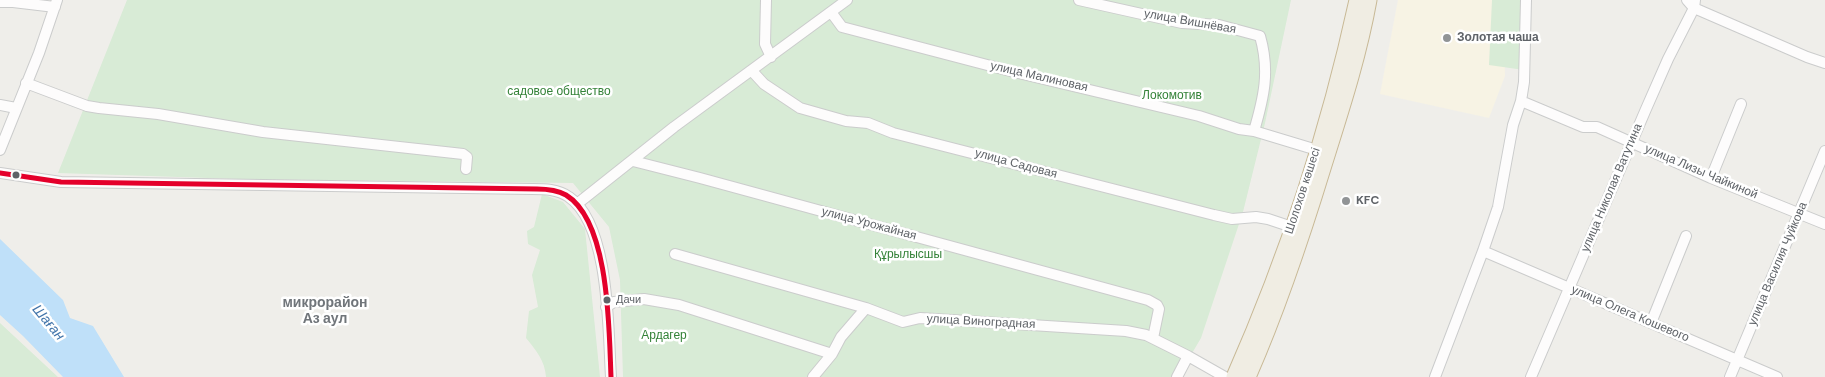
<!DOCTYPE html>
<html>
<head>
<meta charset="utf-8">
<style>
  body { margin:0 }
  canvas { display:block; background:#efeeea }
</style>
</head>
<body>
<canvas width="1825" height="377"></canvas>
<script>
const c = document.querySelector('canvas').getContext('2d');
c.lineJoin = 'round';
function fill(path, color) { c.fillStyle = color; c.fill(path, 'evenodd'); }
function strokePath(path, color, width, dash) { c.strokeStyle = color; c.lineWidth = width; c.lineCap = dash ? 'butt' : 'round'; c.setLineDash(dash || []); c.stroke(path); }
function write(font, color, halo, rows, align = 'center') {
  c.font = font + ' "DM Sans",sans-serif'; c.lineWidth = 5; c.setLineDash([]); c.textBaseline = 'middle'; c.strokeStyle = halo; c.fillStyle = color; for (const [text, x, y, turn = 0] of rows) {
    c.save(); c.translate(x, y); c.rotate((+turn || 0) * Math.PI / 180); c.textAlign = isNaN(turn) ? turn : align; if (halo) c.strokeText(text, 0, 0); c.fillText(text, 0, 0); c.restore();
  }
}
fill(new Path2D(`
  M1398 0H1504L1505 76 1489 118 1380 94Z`), '#f7f3e4');
fill(new Path2D(`
  M127 0H1291L1265 123 1243 212 1201 338 1178 377H623L620 280 609 227 573 183 239 179 58 173Z
  M1492 0H1528L1524 70 1489 65Z
  M542 194 563 202 585 229 600 377H546C545 361 536 350 526 338L529 311 538 307 532 275 540 250 528 244 527 231 534 227Z
  M0 323 58 377H0Z`), '#d8ebd6');
fill(new Path2D(`
  M0 239 63 300 70 318 93 326 124 377H63L23 336 0 315Z`), '#bfe0f9');
const minor = new Path2D(`
  M766 0 765 44 771 57
  M1079 0 1182 23 1219 25 1260 36C1270 71 1264 97 1254 131
  M1687 0 1694 8 1807 57 1825 63
  M0 2H13L55 7
  M831 12 842 27 1014 72 1199 116 1239 129 1254 131 1317 150
  M752 71 764 84 800 108 846 121 868 123 893 133 1214 215 1232 219 1256 217 1268 219 1292 227
  M26 83 87 106 99 108 158 114 263 132 463 154 467 157 466 169
  M1521 101 1583 127H1597L1711 178 1825 224
  M0 105 16 108
  M0 150 39 53 57 0
  M633 161 700 178 1148 300 1157 305 1159 309 1153 338
  M0 173 61 182 532 189C544 189 558 189 569 197 610 225 608 331 611 377
  M1711 178 1741 104
  M577 204 674 127 847 0
  M1483 251 1777 377
  M675 254 866 308 903 322 920 318 1126 331 1146 335 1188 356 1225 377
  M606 307 614 302 644 299 679 305 832 354
  M1651 323 1686 236
  M813 377 832 354 841 337 866 308
  M1177 377 1188 356
  M1435 377 1483 251 1498 207 1513 125 1521 101 1524 82 1526 0
  M1531 377 1646 109 1668 59 1694 8 1695 0
  M1730 377 1825 151`);
const highway = new Path2D(`
  M1234 377C1287 257 1329 129 1357 0
  M1248 377C1278 309 1302 237 1324 165 1341 111 1359 56 1369 0`);
strokePath(minor, '#cbcccc', 12);
strokePath(highway, '#c8b996', 17);
strokePath(minor, '#fdfcfc', 10);
strokePath(highway, '#f0ede3', 15);
strokePath(new Path2D(`
  M0 173 61 182 537 189C547 189 557 190 566 195 610 222 609 331 611 377`), '#e4002b', 5);
for (const [x, y, r, color] of [
  [1447,38,5,"#919496"],
  [16,175,4.5,"#5f6368"],
  [1346,201,5,"#919496"],
  [607,300,4.5,"#5f6368"]
]) { const dot = new Path2D(); dot.arc(x, y, r, 0, 2 * Math.PI); c.fillStyle = color; c.fill(dot); strokePath(dot, '#fff', 2); }
write('11px', '#5f6368', '#fff', [
  ["Дачи",616,300]
], 'left');
write('12px', '#5f6368', '#fff', [
  ["улица Вишнёвая",1190,22,10],
  ["улица Малиновая",1039,77,13],
  ["улица Садовая",1016,164,15],
  ["улица Лизы Чайкиной",1701,172,23],
  ["улица Николая Ватутина",1612,188,-67],
  ["Шолохов көшесі",1303,191,-72],
  ["улица Урожайная",869,224,15],
  ["улица Василия Чуйкова",1778,264,-67],
  ["улица Олега Кошевого",1630,314,23],
  ["улица Виноградная",981,322,3]
]);
write('bold 12px', '#5f6368', '#fff', [
  ["Золотая чаша",1457,38],
  ["KFC",1356,201]
], 'left');
write('12px', '#348238', '#fff', [
  ["садовое общество",559,92],
  ["Локомотив",1172,96],
  ["Құрылысшы",908,255],
  ["Ардагер",664,336]
]);
write('bold 14px', '#70757a', '#fff', [
  ["микрорайон",325,303],
  ["Аз аул",325,319]
]);
write('italic 14px', '#4174aa', '#fff', [
  ["Шаған",48,323,50]
]);
</script>
</body>
</html>
